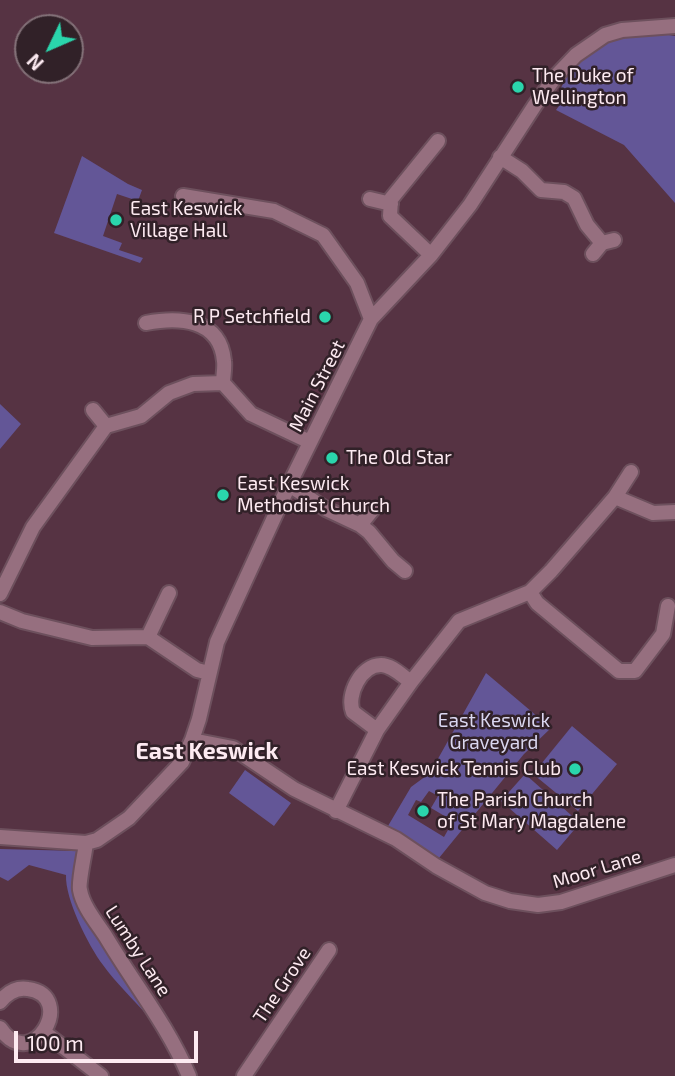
<!DOCTYPE html>
<html>
<head>
<meta charset="utf-8">
<style>
  body { margin:0 }
  #map { position:relative; width:675px; height:1076px; overflow:hidden; background:#563343; font-family:"Exo 2",sans-serif }
  canvas { display:block }
  .north { position:absolute; left:14px; top:14px; width:70px; height:70px; box-sizing:border-box; background:#312128; border:2px solid #837178; border-radius:50%; rotate:226deg; font-size:19px; font-weight:700; line-height:28px; text-align:center; color:#fdeaf1 }
  .north::after { content:''; display:block; margin:auto; width:24px; height:32px; background:#2ad5ac; clip-path:polygon(50% 0,100% 100%,50% 72%,0 100%) }
  .scale { position:absolute; left:14px; top:1031px; width:184px; height:32px; box-sizing:border-box; border:4px solid #fdeaf1; border-top:0; padding-left:9px; font-size:21px; line-height:24px; white-space:nowrap; color:#fdeaf1; -webkit-text-stroke:5px #312128; paint-order:stroke }
</style>
</head>
<body>
<div id="map">
<canvas width="675" height="1076"></canvas>
<div class="north">N</div>
<div class="scale">100 m</div>
</div>
<script>
const c = document.querySelector('canvas').getContext('2d');
c.lineJoin = 'round';
function fill(path, color) { c.fillStyle = color; c.fill(path, 'evenodd'); }
function strokePath(path, color, width, dash) { c.strokeStyle = color; c.lineWidth = width; c.lineCap = dash ? 'butt' : 'round'; c.setLineDash(dash || []); c.stroke(path); }
function write(font, color, halo, rows, align = 'center') {
  c.font = font + ' "Exo 2",sans-serif'; c.lineWidth = 5; c.setLineDash([]); c.textBaseline = 'middle'; c.strokeStyle = halo; c.fillStyle = color; for (const [text, x, y, turn = 0] of rows) {
    c.save(); c.translate(x, y); c.rotate((+turn || 0) * Math.PI / 180); c.textAlign = isNaN(turn) ? turn : align; if (halo) c.strokeText(text, 0, 0); c.fillText(text, 0, 0); c.restore();
  }
}
fill(new Path2D(`
  M650 32 675 36V203L624 145 556 110 559 106 554 102C560 91 565 78 572 68 590 43 622 37 650 32Z
  M82 156 128 184 142 190 138 201 117 194 103 236 122 243 119 250 143 258 140 263 54 233Z
  M0 404 21 424 0 449Z
  M486 673 551 728 524 754 439 858 388 826 411 787 430 773ZM429 791 438 796 431 808 453 821 444 837 408 815 416 800 421 802Z
  M572 726 617 764 578 811 533 774Z
  M245 770 291 803 274 826 229 793Z
  M525 774 580 823 557 850 501 801Z
  M0 849 78 851 74 892 147 1015C133 999 116 983 103 965 88 945 65 899 66 875L29 865 8 881 0 877Z`), '#635697');
const minor = new Path2D(`
  M500 157 522 171 541 190 564 192 574 198 587 225 602 243
  M183 196 274 211 323 235 357 283 371 319
  M370 199 391 204
  M593 254 602 243 614 240
  M431 255 390 216 391 199 438 141
  M146 323C178 317 220 318 224 361 225 368 223 376 223 383
  M93 410 106 426
  M289 485 326 509 360 525 369 532 393 561 405 571
  M615 497 653 513 675 512
  M360 525 373 509
  M530 592 537 603 619 671H635L663 634 668 606
  M0 594 33 527 106 426 141 416 169 393 193 384 223 383 251 414 310 442
  M0 612 22 621 92 638 148 637 197 670 209 673
  M148 637 169 593
  M377 730 353 712C346 695 361 665 381 665 392 665 402 676 411 682
  M192 740 233 748 294 789 396 839 436 866 485 893 510 901 538 905 561 902 675 865
  M336 811 377 730 411 682 459 621 530 592 551 571 615 497 631 472
  M0 837 86 843 97 840 129 818 182 762 192 740 199 719 217 642 289 485 371 319 431 255 470 205 535 105 556 76 576 55 605 35 622 30 675 26
  M86 843C85 853 78 883 80 890 83 907 97 923 106 937 134 984 168 1026 189 1076
  M0 1002C7 993 16 987 28 989 78 996 32 1076 0 1028
  M44 1032 101 1076
  M244 1076 329 950`);
strokePath(minor, '#6d505d', 18);
strokePath(minor, '#966f7f', 14);
for (const [x, y, r, color] of [
  [518,87,7,"#2ad5ac"],
  [116,220,7,"#2ad5ac"],
  [325,317,7,"#2ad5ac"],
  [332,458,7,"#2ad5ac"],
  [223,495,7,"#2ad5ac"],
  [575,769,7,"#2ad5ac"],
  [423,811,7,"#2ad5ac"]
]) { const dot = new Path2D(); dot.arc(x, y, r, 0, 2 * Math.PI); c.fillStyle = color; c.fill(dot); strokePath(dot, '#312128', 2.5); }
write('19px', '#fdeaf1', '#312128', [
  ["The Duke of",532,76],
  ["Wellington",532,98],
  ["East Keswick",130,209],
  ["Village Hall",130,231],
  ["R P Setchfield",311,317,"right"],
  ["The Old Star",346,458],
  ["East Keswick",237,484],
  ["Methodist Church",237,506],
  ["East Keswick Tennis Club",561,769,"right"],
  ["The Parish Church",437,800],
  ["of St Mary Magdalene",437,822]
], 'left');
write('19px', '#fdeaf1', '#312128', [
  ["Main Street",317,386,-63],
  ["Moor Lane",597,869,-17],
  ["Lumby Lane",138,951,57],
  ["The Grove",282,985,-56]
]);
write('19px', '#dad7f0', '#312128', [
  ["East Keswick",494,721],
  ["Graveyard",494,743]
]);
write('bold 23px', '#fdeaf1', '#312128', [
  ["East Keswick",207,751]
]);
</script>
</body>
</html>
